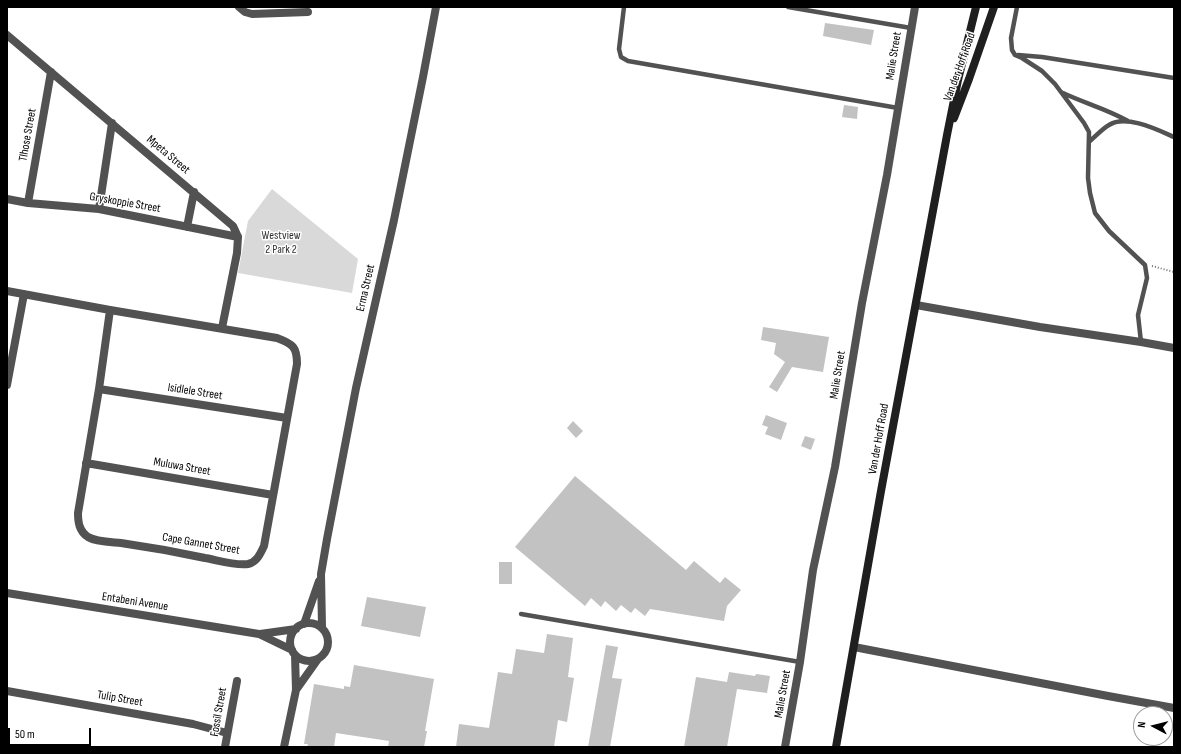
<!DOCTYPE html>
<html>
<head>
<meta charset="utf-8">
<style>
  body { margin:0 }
  #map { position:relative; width:1181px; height:754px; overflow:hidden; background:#fff; font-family:"Sofia Sans Condensed",sans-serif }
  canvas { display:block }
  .frame { position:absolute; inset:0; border:8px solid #000; pointer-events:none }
  .north { position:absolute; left:1133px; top:706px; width:40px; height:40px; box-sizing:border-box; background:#fff; border:1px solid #999; border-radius:50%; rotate:277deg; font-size:11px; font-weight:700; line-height:16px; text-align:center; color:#000 }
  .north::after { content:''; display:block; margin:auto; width:14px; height:18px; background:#000; clip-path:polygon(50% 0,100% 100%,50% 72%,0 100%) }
  .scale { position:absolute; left:8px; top:728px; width:83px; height:18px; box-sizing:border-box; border:2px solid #000; border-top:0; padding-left:5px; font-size:12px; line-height:14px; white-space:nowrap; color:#000; -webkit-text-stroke:3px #fff; paint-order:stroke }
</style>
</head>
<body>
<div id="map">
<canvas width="1181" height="754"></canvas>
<div class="frame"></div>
<div class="north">N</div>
<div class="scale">50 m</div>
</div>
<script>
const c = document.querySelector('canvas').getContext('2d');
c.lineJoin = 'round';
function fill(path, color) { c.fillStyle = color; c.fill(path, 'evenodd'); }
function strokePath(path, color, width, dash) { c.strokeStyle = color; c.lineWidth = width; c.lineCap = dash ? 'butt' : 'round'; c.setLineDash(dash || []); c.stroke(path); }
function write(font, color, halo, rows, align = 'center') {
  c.font = font + ' "Sofia Sans Condensed",sans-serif'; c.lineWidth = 3; c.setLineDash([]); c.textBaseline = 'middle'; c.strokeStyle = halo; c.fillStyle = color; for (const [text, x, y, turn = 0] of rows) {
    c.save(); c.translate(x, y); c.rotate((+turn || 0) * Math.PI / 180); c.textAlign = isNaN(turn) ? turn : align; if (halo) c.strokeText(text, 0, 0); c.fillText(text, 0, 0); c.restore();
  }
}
fill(new Path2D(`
  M272 189 358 259 352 293 238 273 248 221Z`), '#d9d9d9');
fill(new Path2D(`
  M825 23 874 30 871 45 823 36Z
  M844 105 858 107 857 119 842 117Z
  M763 327 829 337 823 372 792 367 777 392 769 387 785 362 774 354 776 343 761 340Z
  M766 415 787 423 781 440 765 434 768 427 762 425Z
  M573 421 583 431 576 438 567 428Z
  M805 436 815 439 811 450 801 446Z
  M575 476 686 570 694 561 720 583 725 577 741 590 727 606 724 621 650 609 645 616 635 608 631 613 621 605 616 611 605 601 601 607 591 598 585 606 515 547Z
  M499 562H512V584H499Z
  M367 597 426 607 420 637 361 626Z
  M547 634 573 638 568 677 574 678 567 722 558 720 554 747H456L459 724 489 728 498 672 512 674 516 649 544 653Z
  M606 645 618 647 612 678 622 679 610 747H588Z
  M354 665 434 679 425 731H427L424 747H388L389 741 336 733 334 747H307L308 744H304L314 684 344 689V686L350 687Z
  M729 672 755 676 756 674 770 676 767 693 737 689 727 747H684L696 677 727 682Z`), '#c2c2c2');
strokePath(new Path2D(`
  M1152 266 1174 272`), '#747474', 2, [1, 2]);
strokePath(new Path2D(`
  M624 7 619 49 621 57 628 61 898 108
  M788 7 911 28
  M1017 7 1011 38 1012 50 1015 55 1022 58 1042 71 1055 84 1084 123 1089 132 1088 178 1090 193 1095 213 1109 231 1145 265 1147 278 1138 315 1141 342
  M1018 55 1042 57 1174 78
  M1063 93C1084 103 1107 109 1128 121
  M1090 141C1096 136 1102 129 1109 125 1126 114 1158 130 1174 137
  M521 614 800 662`), '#525252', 4.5);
strokePath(new Path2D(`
  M239 7 245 12 252 14 308 12
  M7 35 233 226 238 237 237 253 222 328
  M7 199 28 203 99 209 238 237
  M28 203 51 72
  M99 209 112 123
  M187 227 194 192
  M7 291 110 310 277 338C293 344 297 347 297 364L264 546C260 554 257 562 248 564 236 566 217 560 205 558 177 552 149 547 121 543 111 542 96 542 88 537 79 531 78 522 78 513L99 389 110 310
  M916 305 1040 327 1141 342 1174 348
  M7 385 24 294
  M99 389 287 418
  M86 463 273 495
  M7 593 259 634 292 650
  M290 642a19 19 0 1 1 38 0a19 19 0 1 1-38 0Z
  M304 624 319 581
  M322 627 321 574 327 539 356 388 394 220 423 77 436 7
  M260 634 296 629
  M854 647 1108 696 1174 708
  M296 690 318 659
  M7 691 193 724 227 733
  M225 747 237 681
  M284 747 296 690 295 655
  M785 747 800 662 813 570 835 467 862 303 887 175 915 7`), '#525252', 8);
strokePath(new Path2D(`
  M954 118 969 79 994 7
  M836 747 881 491 947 135 958 80 976 7`), '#1f1f1f', 8);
write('12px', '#000', '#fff', [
  ["Malie Street",894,56,-81],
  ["Van der Hoff Road",960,67,-70],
  ["Tlhose Street",28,135,-80],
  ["Mpeta Street",168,155,40],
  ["Gryskoppie Street",125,203,10],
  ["Erma Street",366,288,-77],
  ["Malie Street",838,375,-81],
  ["Isidlele Street",195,392,9],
  ["Van der Hoff Road",879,439,-80],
  ["Muluwa Street",182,467,10],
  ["Cape Gannet Street",201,544,10],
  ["Entabeni Avenue",135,602,9],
  ["Malie Street",783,694,-80],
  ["Tulip Street",120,699,10],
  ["Fossil Street",219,712,-80]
]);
write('12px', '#303030', '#fff', [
  ["Westview",281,236],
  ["2 Park 2",281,250]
]);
</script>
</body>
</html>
